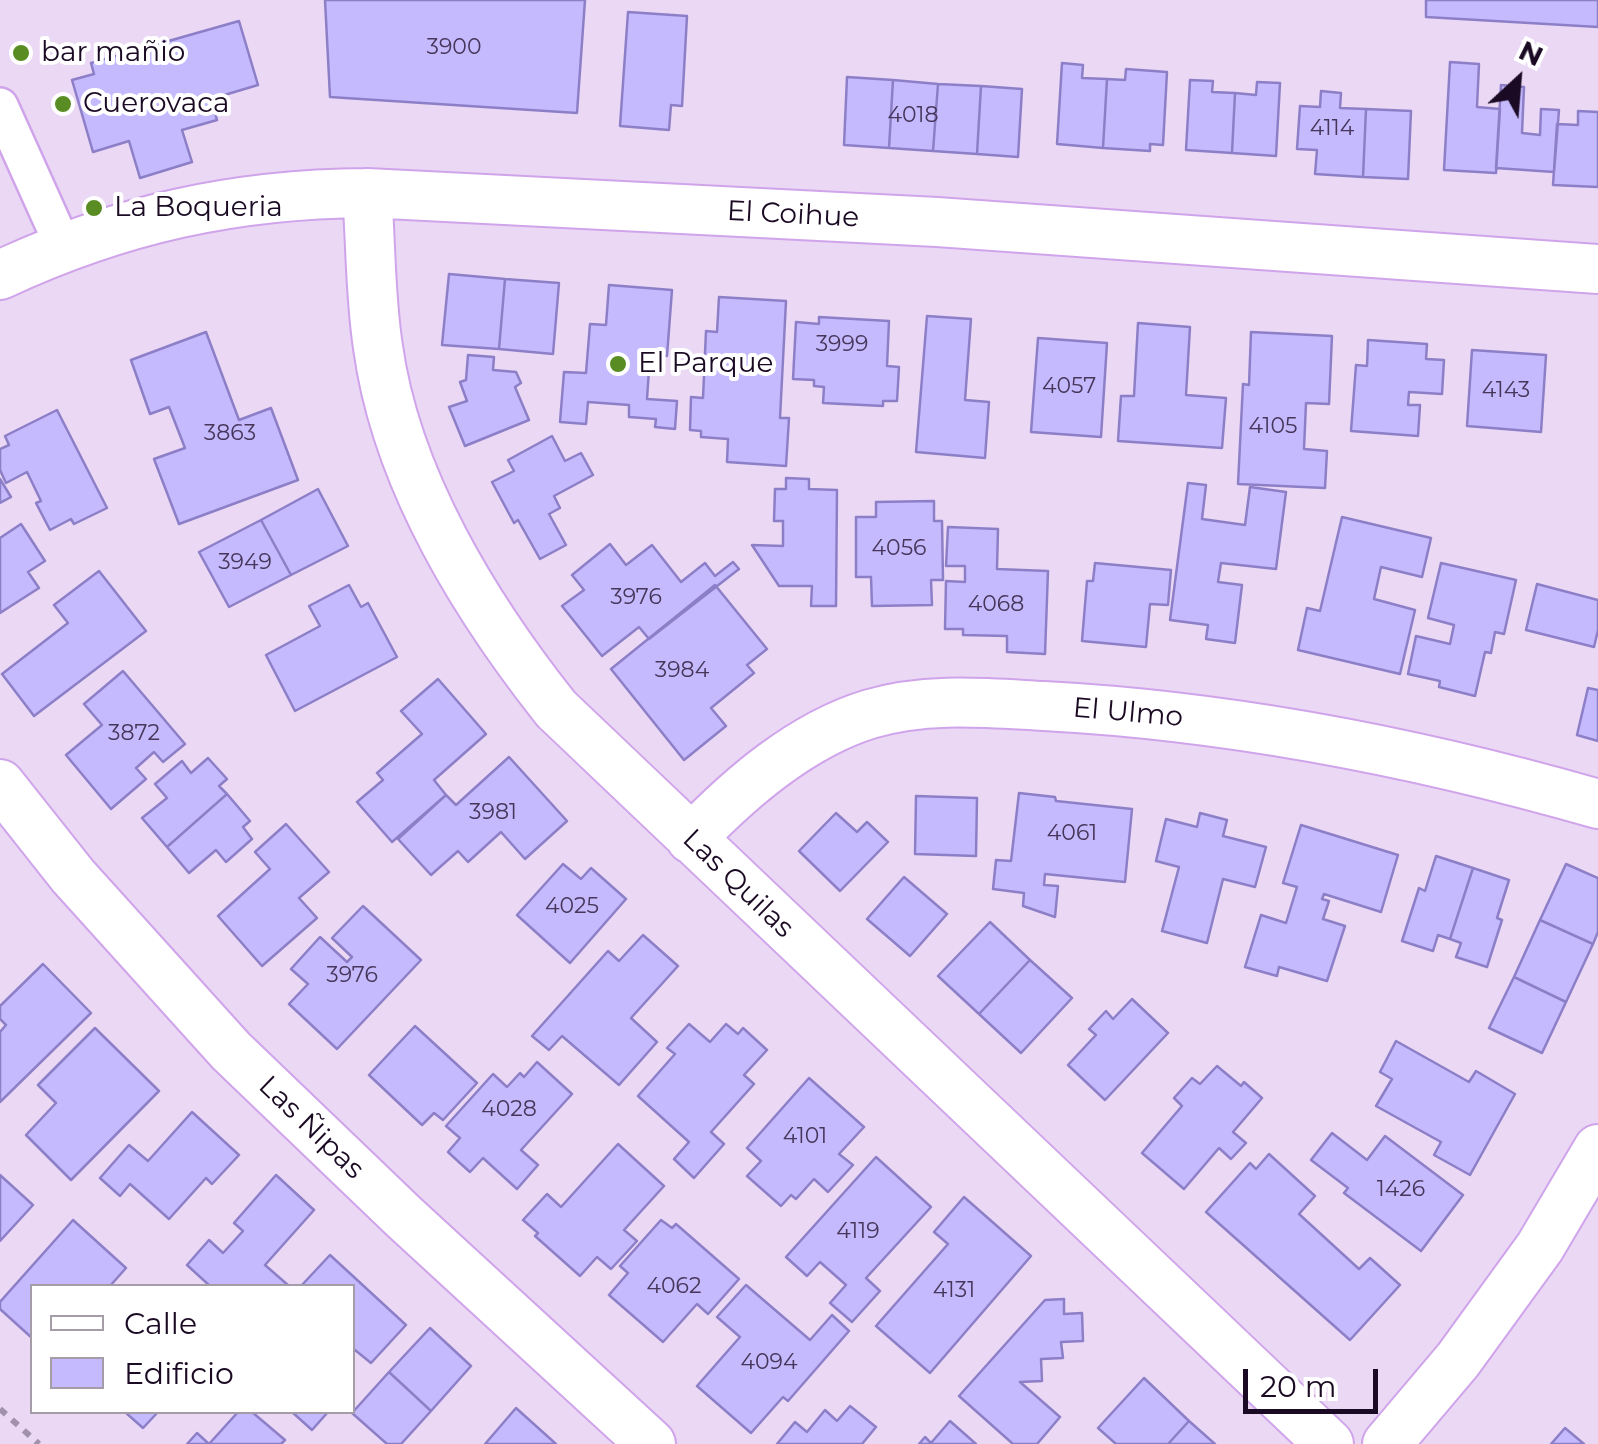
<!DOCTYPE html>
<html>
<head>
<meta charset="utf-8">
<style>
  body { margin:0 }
  #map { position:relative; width:1598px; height:1444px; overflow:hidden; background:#ead8f5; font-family:Montserrat,sans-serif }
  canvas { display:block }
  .legend { position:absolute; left:30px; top:1284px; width:325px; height:130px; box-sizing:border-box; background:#fff; border:2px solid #a49da7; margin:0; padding:12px 18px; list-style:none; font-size:30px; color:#1b0a24 }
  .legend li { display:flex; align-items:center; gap:20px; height:50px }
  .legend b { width:50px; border:2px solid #a49da7 }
  .north { position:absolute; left:1468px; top:30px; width:100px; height:100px; -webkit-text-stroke:8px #fff; paint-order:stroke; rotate:26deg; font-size:28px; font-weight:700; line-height:40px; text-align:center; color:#1b0a24 }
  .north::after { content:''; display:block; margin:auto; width:35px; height:45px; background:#1b0a24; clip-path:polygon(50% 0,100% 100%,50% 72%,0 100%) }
  .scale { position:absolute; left:1243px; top:1369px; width:135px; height:45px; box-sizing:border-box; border:5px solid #1b0a24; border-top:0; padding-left:12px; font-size:30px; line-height:35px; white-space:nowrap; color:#1b0a24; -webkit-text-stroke:8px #fff; paint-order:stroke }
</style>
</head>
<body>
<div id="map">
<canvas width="1598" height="1444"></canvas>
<ul class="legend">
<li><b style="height:12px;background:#fff"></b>Calle</li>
<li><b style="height:28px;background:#c6bafe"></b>Edificio</li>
</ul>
<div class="north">N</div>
<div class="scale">20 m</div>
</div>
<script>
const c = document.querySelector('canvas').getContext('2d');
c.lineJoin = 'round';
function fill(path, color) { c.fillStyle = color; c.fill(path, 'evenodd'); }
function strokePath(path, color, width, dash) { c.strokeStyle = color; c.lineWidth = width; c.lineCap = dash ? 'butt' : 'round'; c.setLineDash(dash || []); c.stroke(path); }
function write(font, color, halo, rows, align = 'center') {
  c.font = font + ' Montserrat,sans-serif'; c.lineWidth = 8; c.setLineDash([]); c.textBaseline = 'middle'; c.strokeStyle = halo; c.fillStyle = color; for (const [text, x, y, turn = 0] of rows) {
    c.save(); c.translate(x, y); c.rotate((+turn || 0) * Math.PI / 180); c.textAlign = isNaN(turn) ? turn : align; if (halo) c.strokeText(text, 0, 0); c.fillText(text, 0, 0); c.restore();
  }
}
const building = new Path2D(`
  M325 0H585L577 113 330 97Z
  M1426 0H1598V27L1426 17Z
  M628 12 687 16 682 106 671 105 669 130 620 126Z
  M239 21 258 85 211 99 217 120 182 130 192 162 140 178 129 141 93 152 72 80 94 74 91 63Z
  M1450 62 1479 64 1477 107 1500 109 1496 173 1444 170Z
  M1062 63 1083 65 1082 78 1107 79 1103 148 1057 144Z
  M1126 69 1167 72 1163 145 1150 144V151L1103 148 1107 79 1125 80Z
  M847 77 893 80 889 148 844 145Z
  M893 80 938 84 933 151 889 148Z
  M1190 80 1213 81 1212 92 1235 93 1232 153 1186 150Z
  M1257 82 1280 83 1276 156 1232 153 1235 93 1256 95Z
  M938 84 981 86 977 154 933 151Z
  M1501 85 1524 87 1522 133 1540 135 1541 109 1559 110 1554 172 1496 168Z
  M981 86 1022 89 1018 157 977 154Z
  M1321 91 1341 93 1340 108 1366 109 1363 177 1315 174 1317 150 1297 149 1300 106 1320 107Z
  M1366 109 1411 111 1408 179 1363 177Z
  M1578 111 1598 112V187L1553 185 1557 124 1578 125Z
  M449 274 505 279 499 349 442 345Z
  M505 279 559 283 553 354 499 349Z
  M609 285 672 290 667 356 650 355 647 399 677 401 675 429 655 427 656 419 629 417V405L588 402 586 424 560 422 564 372 586 373 590 324 606 325Z
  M719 297 786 301 780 418H789L786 466 727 462 728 439 701 437V431L690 430 691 397 703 398 706 331 717 332Z
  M927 316 971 319 965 400 989 402 985 458 916 452Z
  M819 317 889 321 887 366 899 367 897 401H883V406L823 403 824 387 814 386V380L793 379 796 322 819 324Z
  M1138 323 1190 327 1186 395 1226 398 1222 448 1118 441 1121 396H1134Z
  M206 332 239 420 271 408 298 480 179 524 154 459 185 448 169 407 150 414 131 360Z
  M1251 332 1332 336 1329 404 1306 403 1304 449 1327 451 1325 488 1238 484 1243 384 1249 385Z
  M1038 338 1107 343 1101 437 1031 432Z
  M1368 340 1427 344 1426 359 1444 360 1442 394 1409 392 1408 405H1420L1418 436 1351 431 1356 365 1367 366Z
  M1472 350 1546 355 1541 432 1467 426Z
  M468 355 494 357 493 370 516 372 521 383 515 387 529 420 465 446 449 407 467 401 460 382 466 380Z
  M57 410 107 508 74 524 71 519 50 530 36 503 41 501 27 472 6 483 0 470V449L9 445 5 436Z
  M552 436 565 461 581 453 593 475 554 496 560 508 549 514 566 545 540 559 518 520 514 523 492 482 514 471 508 460Z
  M786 478 809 479V489L837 490 836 606H811L812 586H779L752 545 783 546V521H774L775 489H786Z
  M0 479 11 497 0 503Z
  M1188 483 1206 485 1202 519 1245 525 1250 487 1286 492 1276 569 1221 563 1218 582 1242 585 1235 643 1206 639 1208 625 1170 620Z
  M318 489 348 546 291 575 261 520Z
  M934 501V521H942L943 580H931L932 605 872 606 871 577H856V517H876V502Z
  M1342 517 1431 538 1422 577 1381 567 1374 599 1415 610 1400 674 1298 650 1307 608 1320 611Z
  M261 520 291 575 229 607 199 552Z
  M21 524 45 561 28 572 39 588 0 613V538Z
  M948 527 998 529 997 569 1048 571 1045 654 1007 652V636L963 635V629H945L946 581 965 582V566H946Z
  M610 544 626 565 652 545 681 582 705 563 715 576 733 562 739 569 649 639 639 627 602 656 562 606 584 590 572 575Z
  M1095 563 1171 570 1168 605 1150 604 1146 647 1082 641 1087 581H1093Z
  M1441 563 1516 580 1504 634 1495 632 1491 653 1485 652 1475 696 1439 687 1440 681 1408 674 1416 636 1450 644 1454 625 1428 618Z
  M99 571 146 631 34 716 2 674 68 623 54 605Z
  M1537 584 1598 600V630L1594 647 1526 630Z
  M349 585 361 607 368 603 397 657 295 711 266 655 320 626 309 606Z
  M715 585 767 649 747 665 754 673 711 708 726 726 684 760 611 669Z
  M123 671 185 744 163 762 154 752 136 768 146 779 111 809 66 755 102 725 84 704Z
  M438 679 486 734 434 780 446 795 392 842 357 802 383 780 377 773 422 734 401 711Z
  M1588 688 1598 690V741L1577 735Z
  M509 757 567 821 525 859 501 832 468 862 458 851 431 875 398 839 446 795 456 805Z
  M208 758 227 779 219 786 227 794 167 847 142 818 167 798 155 784 182 761 191 773Z
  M1019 793 1055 797 1056 801 1132 809 1125 882 1045 874 1044 885 1058 886 1055 917 1023 906 1024 893 993 889 996 860 1011 861Z
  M227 794 250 821 243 827 252 839 226 862 216 850 189 873 167 847Z
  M916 796 977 798 976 856 915 854Z
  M836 813 857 832 867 822 888 842 840 891 799 851Z
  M1200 813 1227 820 1223 836 1266 847 1255 887 1223 879 1207 943 1162 931 1179 867 1156 861 1166 819 1197 827Z
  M286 824 329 872 299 898 317 918 262 966 218 916 270 869 255 852Z
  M1301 825 1398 855 1381 912 1324 894 1322 899 1329 901 1323 919 1345 926 1327 981 1279 967 1277 976 1245 967 1261 915 1286 923 1297 887 1283 883Z
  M1436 856 1473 868 1450 939 1438 935 1433 951 1402 941 1419 888 1425 891Z
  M563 864 581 879 591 868 626 899 570 963 517 915Z
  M1566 864 1598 878V932L1593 944 1540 920Z
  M1473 868 1509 880 1497 918 1502 920 1487 967 1456 957 1461 943 1450 939Z
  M904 877 947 914 910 956 867 919Z
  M363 906 421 960 337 1049 289 1004 308 984 291 969 320 937 347 962 352 957 332 938Z
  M1540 920 1593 944 1566 1002 1514 977Z
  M990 922 1030 960 979 1014 938 976Z
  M643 935 678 966 631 1018 657 1042 619 1085 562 1036 549 1050 532 1036 608 951 619 961Z
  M1030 960 1072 998 1021 1053 979 1014Z
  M43 964 91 1013 0 1102V1032L6 1025 0 1019V1006Z
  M1514 977 1566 1002 1542 1053 1489 1028Z
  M1132 999 1168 1033 1105 1100 1068 1065 1096 1035 1089 1029 1106 1011 1113 1019Z
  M689 1024 710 1042 726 1024 738 1034 743 1028 767 1050 744 1075 754 1084 711 1132 724 1144 694 1178 674 1159 689 1142 638 1096 675 1054 667 1048Z
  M415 1026 477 1083 443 1120 434 1113 422 1125 369 1075Z
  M95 1028 159 1091 71 1180 26 1135 56 1103 38 1085Z
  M1396 1041 1469 1082 1476 1071 1515 1094 1470 1175 1434 1155 1441 1142 1376 1106 1392 1079 1380 1072Z
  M537 1062 572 1094 521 1150 538 1165 517 1189 483 1158 470 1172 461 1164 448 1152 460 1138 446 1126 493 1074 507 1087 520 1073 524 1077Z
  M1217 1066 1241 1086 1244 1082 1262 1098 1233 1132 1246 1143 1231 1159 1219 1148 1184 1189 1142 1153 1182 1106 1174 1098 1192 1078 1200 1084Z
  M809 1078 864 1127 839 1154 853 1165 828 1192 814 1179 796 1199 791 1195 781 1206 747 1176 761 1161 747 1148Z
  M192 1112 239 1155 212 1184 206 1178 169 1219 130 1184 120 1196 100 1178 129 1145 148 1161Z
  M1332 1133 1367 1160 1385 1136 1463 1195 1421 1251 1344 1193 1348 1188 1311 1160Z
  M618 1144 664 1186 624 1230 637 1241 611 1269 597 1257 580 1276 535 1236 538 1233 523 1220 547 1194 561 1207Z
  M1269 1154 1315 1196 1299 1214 1359 1269 1370 1258 1400 1285 1350 1340 1206 1212 1250 1163 1256 1169Z
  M876 1157 931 1207 866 1278 880 1291 852 1322 830 1303 846 1285 820 1262 807 1276 786 1257Z
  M0 1175 33 1205 0 1241Z
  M276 1175 314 1210 265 1265 289 1286H210L187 1265 209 1240 223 1253 243 1231 234 1223Z
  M964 1197 1031 1256 930 1373 876 1326 948 1244 934 1232Z
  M73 1220 126 1268 110 1286H32V1338L0 1309V1302Z
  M661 1220 672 1228 676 1224 739 1279 708 1314 697 1304 663 1342 609 1295 628 1273 620 1266Z
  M330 1255 406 1325 371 1363 355 1350 352 1352V1286H301Z
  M746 1285 810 1340 832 1315 849 1331 788 1401 783 1397 751 1433 697 1386 740 1337 717 1317Z
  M1064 1299V1314L1082 1313 1083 1341 1061 1342 1063 1358 1041 1359 1042 1381 1020 1382 1060 1417 1037 1444H1013L959 1396 1045 1300Z
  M430 1328 471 1366 431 1411 389 1372Z
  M389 1372 431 1411 401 1444H387L352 1413Z
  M1144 1378 1189 1421 1168 1444H1116L1098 1428Z
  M850 1406 876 1427 862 1444H777L795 1422 807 1432 825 1410 837 1421Z
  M516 1408 556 1444H485Z
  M125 1412H158L143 1428Z
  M238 1412H252L285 1440 281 1444H209Z
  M292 1412H328L312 1430Z
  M950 1421 976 1444H919L925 1437 931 1443Z
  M1189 1421 1215 1444H1168Z
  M1565 1428 1584 1444H1551Z
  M197 1433 209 1444H187Z`);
fill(building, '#c6bafe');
strokePath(building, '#8d7fc7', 2.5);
const pedestrian = new Path2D(`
  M0 106 63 246`);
const minor = new Path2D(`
  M367 193C371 244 370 296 378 347 396 478 475 607 556 709L1329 1444
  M0 275C120 219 234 194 367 193L937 222 1598 269
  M0 784 73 876 231 1051 404 1217 651 1444
  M691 839C740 788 801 735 870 714 927 697 986 703 1044 706 1232 716 1417 752 1598 804
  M1387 1444 1458 1360 1540 1247 1598 1149`);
strokePath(pedestrian, '#d0a4ea', 40);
strokePath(minor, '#d0a4ea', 52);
strokePath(new Path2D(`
  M0 1409 39 1444`), '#a291ad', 6, [8, 8]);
strokePath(pedestrian, '#fff', 35);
strokePath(minor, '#fff', 48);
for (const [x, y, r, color] of [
  [21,53,10,"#598c23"],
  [63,104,10,"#598c23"],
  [94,208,10,"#598c23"],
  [618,364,10,"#598c23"]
]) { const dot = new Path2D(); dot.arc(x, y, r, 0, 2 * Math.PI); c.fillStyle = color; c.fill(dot); strokePath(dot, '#fff', 4); }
write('22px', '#46365a', null, [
  ["3900",454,48],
  ["4018",913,116],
  ["4114",1332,129],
  ["3999",842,345],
  ["4057",1069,387],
  ["4143",1506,391],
  ["4105",1273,427],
  ["3863",230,434],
  ["4056",899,549],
  ["3949",245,563],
  ["3976",636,598],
  ["4068",996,605],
  ["3984",682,671],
  ["3872",134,734],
  ["3981",493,813],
  ["4061",1072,834],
  ["4025",572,907],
  ["3976",352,976],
  ["4028",509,1110],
  ["4101",805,1137],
  ["1426",1401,1190],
  ["4119",858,1232],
  ["4062",674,1287],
  ["4131",954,1291],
  ["4094",769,1363]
]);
write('28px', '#1b0a24', '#fff', [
  ["bar mañio",41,53],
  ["Cuerovaca",83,104],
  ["La Boqueria",114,208],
  ["El Parque",638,364]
], 'left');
write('28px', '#1b0a24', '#fff', [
  ["El Coihue",793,215,3],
  ["El Ulmo",1128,713,5],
  ["Las Quilas",738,884,44],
  ["Las Ñipas",311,1128,44]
]);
</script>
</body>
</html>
